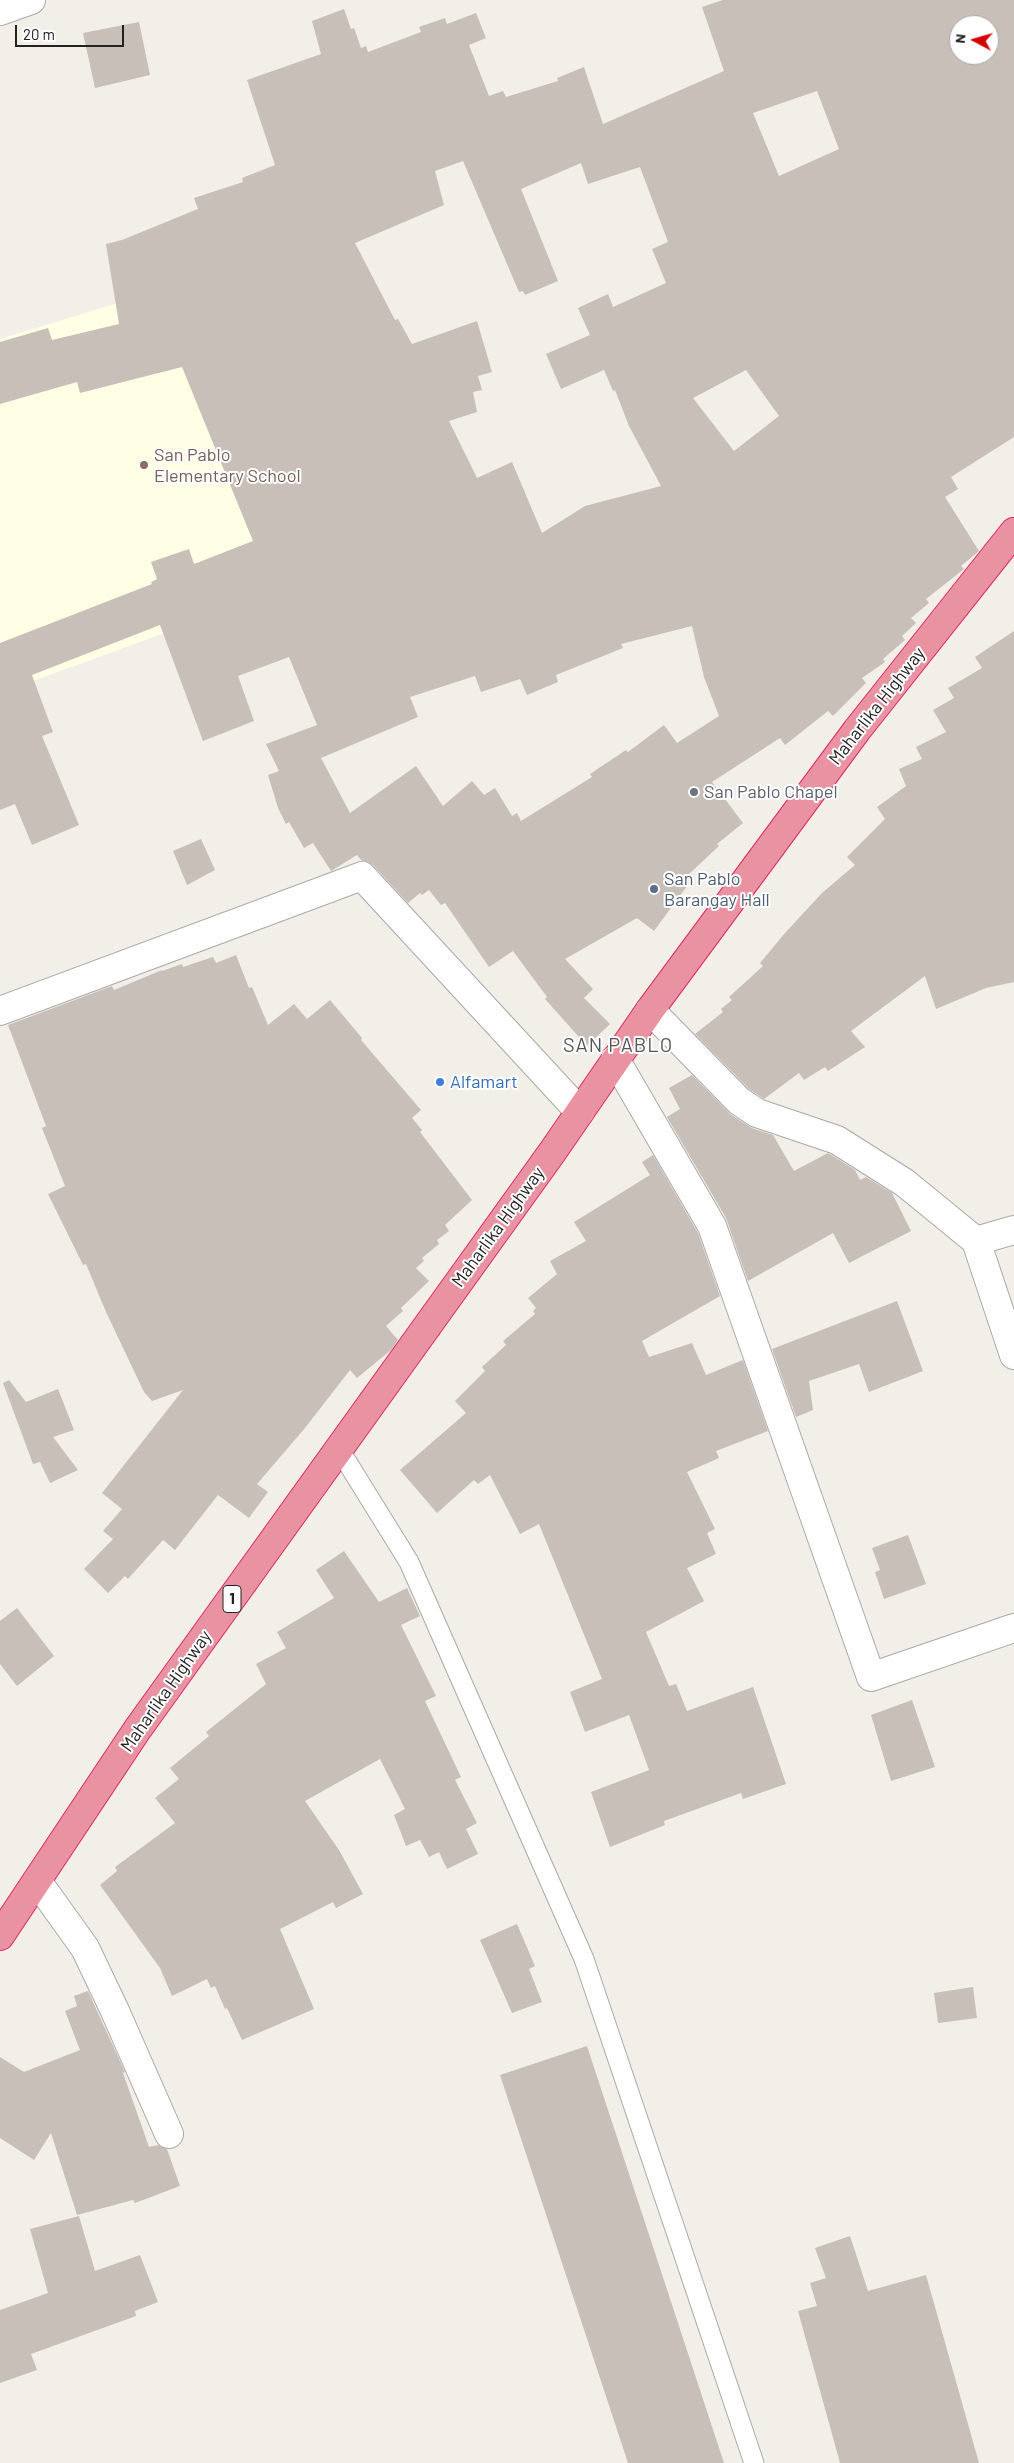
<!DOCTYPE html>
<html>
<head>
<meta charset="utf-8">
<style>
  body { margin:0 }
  #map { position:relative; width:1014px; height:2463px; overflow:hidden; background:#f2efe9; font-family:Barlow,sans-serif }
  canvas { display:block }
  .north { position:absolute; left:949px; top:15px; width:50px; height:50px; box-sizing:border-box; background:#fff; border:1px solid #a7a7a7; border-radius:50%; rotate:276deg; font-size:14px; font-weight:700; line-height:20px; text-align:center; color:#222 }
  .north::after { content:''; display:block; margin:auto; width:18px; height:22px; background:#d40000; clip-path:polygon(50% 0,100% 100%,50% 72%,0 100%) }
  .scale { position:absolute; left:15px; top:25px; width:109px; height:22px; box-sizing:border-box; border:2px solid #222; border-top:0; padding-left:6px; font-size:15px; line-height:18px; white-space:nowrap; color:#222; -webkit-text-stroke:4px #fff; paint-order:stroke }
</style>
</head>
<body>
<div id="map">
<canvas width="1014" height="2463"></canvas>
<div class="north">N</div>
<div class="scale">20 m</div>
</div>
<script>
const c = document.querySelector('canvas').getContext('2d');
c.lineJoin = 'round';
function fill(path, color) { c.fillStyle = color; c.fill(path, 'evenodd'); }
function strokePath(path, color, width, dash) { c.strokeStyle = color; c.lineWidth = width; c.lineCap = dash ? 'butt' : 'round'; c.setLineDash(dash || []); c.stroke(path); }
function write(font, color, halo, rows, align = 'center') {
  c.font = font + ' Barlow,sans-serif'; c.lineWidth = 4; c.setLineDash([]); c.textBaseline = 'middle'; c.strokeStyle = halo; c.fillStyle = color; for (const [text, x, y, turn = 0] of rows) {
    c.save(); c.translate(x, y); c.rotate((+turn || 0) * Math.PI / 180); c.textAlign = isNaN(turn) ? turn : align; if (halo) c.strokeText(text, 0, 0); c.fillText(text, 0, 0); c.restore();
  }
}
fill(new Path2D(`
  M210 275 332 572 0 693V339Z`), '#ffffe5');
fill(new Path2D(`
  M723 0H1014V437L951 477 958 489 945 497 979 551 961 566 964 569 926 599 929 603 911 618 916 623 902 636 905 640 883 659 885 662 862 678 866 683 833 716 828 711 785 745 780 738 712 782 743 823 717 844 719 846 689 874 693 878 654 931 637 918 565 959 593 989 584 998 610 1024 587 1046 545 999 547 997 513 951 489 967 445 903 441 905 429 890 422 895 420 893 408 903 373 865 362 861 357 855 331 871 313 843 304 848 289 822 286 824 278 808 268 775 279 771 266 744 317 725 289 657 238 676 254 721 203 741 160 625 32 675 53 732 42 736 79 825 32 845 15 804 0 810V643L152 584 151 582 157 579 151 562 189 549 194 564 253 541 182 367 80 393 77 382 0 404V342L48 328 52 340 119 324 106 244 122 240 198 209 194 198 243 182 242 178 275 165 247 80 321 54 312 21 344 9 351 29 354 28 361 48 366 46 368 52 421 32 419 27 445 18 447 24 476 13 486 38 469 45 489 96 503 91 506 97 558 81 557 78 584 67 603 124 724 71 702 7ZM959 25H989V55H959ZM817 91 839 149 779 176 753 113ZM463 161 519 292 523 291 525 295 558 281 521 189 581 163 588 184 640 167 668 242 652 249 666 283 613 307 608 294 578 308 590 335 546 354 561 389 604 370 613 391 615 390 629 426 661 486 585 506 542 533 512 462 477 478 449 421 477 412 473 392 482 390 478 376 492 372 477 321 412 344 398 319 395 320 355 243 444 205 435 171ZM746 370 779 416 734 451 693 398ZM692 626 704 677 719 716 677 743 664 725 628 752 626 750 590 774 592 777 521 821 517 813 512 816 495 788 484 795 472 781 443 806 416 766 350 813 321 758 418 717 410 697 475 676 481 692 520 679 527 695 558 682 556 675 623 648 621 644Z
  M139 22 150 75 95 88 83 33Z
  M1014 631V982L986 988 936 1009 925 976 851 1031 865 1047 828 1071 825 1067 804 1080 799 1073 764 1099 749 1089 695 1034 723 1012 721 1009 732 1000 729 997 763 966 760 963 785 933 822 893 855 865 847 857 885 819 877 807 906 786 899 769 922 759 916 747 946 732 933 710 954 698 948 688 982 668 975 657Z
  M201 839 215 870 187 885 173 851Z
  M236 955 249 988 252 987 268 1025 294 1004 307 1019 330 1000 362 1038 361 1040 421 1110 412 1118 422 1130 420 1132 472 1200 445 1225 449 1231 437 1240 439 1244 422 1258 424 1261 416 1268 429 1281 401 1308 403 1311 386 1326 398 1340 391 1350 357 1378 350 1370 305 1428 257 1484 268 1492 249 1518 218 1495 175 1550 163 1540 128 1579 125 1576 108 1593 84 1569 113 1539 103 1531 122 1509 102 1493 183 1390 152 1401 144 1392 106 1312 86 1264 83 1265 48 1194 65 1186 42 1128 46 1126 8 1025 112 986 114 990 162 970V971L182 964 183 967 213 957 216 963Z
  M692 1075 730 1114 752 1128 773 1135 794 1171 828 1153 855 1170 860 1180 866 1177 892 1193 911 1231 849 1263 833 1233 748 1281 726 1218 667 1117 680 1109 669 1088Z
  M653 1155 698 1233 720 1296 642 1341 649 1357 692 1343 706 1375 743 1360 768 1431 716 1451 719 1458 687 1472 715 1529 707 1533 716 1554 687 1568 704 1601 646 1632 669 1686 676 1684 687 1711 753 1687 786 1784 743 1799 741 1793 664 1821 665 1825 610 1847 591 1792 649 1770 629 1715 585 1732 570 1692 602 1679 539 1524 520 1534 490 1475 478 1484 474 1480 437 1513 400 1470 466 1413 455 1401 485 1371 482 1367 506 1345 503 1341 535 1314 533 1311 536 1308 528 1298 557 1274 550 1261 586 1241 574 1222 650 1175 642 1162Z
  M897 1301 923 1371 869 1392 859 1364 809 1381 813 1410 796 1417 772 1349Z
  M9 1380 26 1402 58 1389 74 1430 53 1437 78 1470 50 1483 40 1462 33 1464 3 1383Z
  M908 1535 926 1584 884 1599 875 1572 880 1570 872 1548Z
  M344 1551 379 1602 407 1588 420 1616 401 1625 436 1696 425 1701 461 1777 455 1780 477 1823 466 1829 478 1854 447 1869 439 1852 429 1857 420 1840 406 1846 394 1815 405 1809 380 1759 305 1801 339 1850 363 1894 336 1908 333 1902 280 1929 314 2009 242 2040 227 2008 225 2009 215 1986 211 1988 207 1979 172 1996 160 1968 100 1885 117 1871 115 1867 175 1823 155 1798 179 1779 170 1768 209 1736 206 1732 266 1684 256 1664 286 1648 277 1632 334 1598 316 1570Z
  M17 1608 54 1656 17 1686 0 1664V1621Z
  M912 1700 935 1767 891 1781 871 1715Z
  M517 1924 535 1966 529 1969 542 2002 512 2013 480 1940Z
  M973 1987 977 2018 938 2023 934 1993Z
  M88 1991 125 2072 123 2073 149 2147 158 2145 167 2149 180 2186 135 2203 133 2200 77 2215 51 2133 34 2160 0 2138V2057L24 2072 80 2050 65 2011 77 2006 74 1996Z
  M587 2046 724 2463H628L500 2075Z
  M79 2216 95 2271 140 2255 158 2302 135 2311 136 2316 31 2354 37 2370 0 2383V2310L48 2293 30 2229Z
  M850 2236 868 2291 926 2275 979 2463H840L798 2311 817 2306 810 2283 826 2278 815 2248Z`), '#c7bfb8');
const lane = new Path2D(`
  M339 1449 409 1562 584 1959 754 2463`);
const street = new Path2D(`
  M0 11 31 0
  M650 1010 739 1101 757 1113 837 1140 905 1183 976 1241 1014 1355
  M0 1011 362 876 580 1112
  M615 1059 712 1226 871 1677 1014 1628
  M976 1241 1014 1230
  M37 1881 85 1948 115 2011 169 2134`);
const highway = new Path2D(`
  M0 1936 137 1730 553 1151 650 1010 857 730 1014 532`);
strokePath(lane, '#a9a9a9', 21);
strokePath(street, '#a9a9a9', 30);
strokePath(highway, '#dc2a67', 30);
strokePath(lane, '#fff', 19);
strokePath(street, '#fff', 28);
strokePath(highway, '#e892a2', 28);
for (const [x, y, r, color] of [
  [144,465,5,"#8d6e63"],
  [694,792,5,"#6b7280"],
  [654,889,5,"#5c6f8a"],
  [440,1082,5,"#3f7fe0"]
]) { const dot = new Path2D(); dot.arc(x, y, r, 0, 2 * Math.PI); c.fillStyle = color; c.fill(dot); strokePath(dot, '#fff', 2); }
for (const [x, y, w] of [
  [232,1599,18]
]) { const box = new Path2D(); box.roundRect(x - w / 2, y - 13.5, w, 27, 4); c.fillStyle = '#fff'; c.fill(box); strokePath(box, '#222', 1); }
write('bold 16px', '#222', null, [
  ["1",232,1599]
]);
write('18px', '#785e54', '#fff', [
  ["San Pablo",154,455],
  ["Elementary School",154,476]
], 'left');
write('18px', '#222', '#fff', [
  ["Maharlika Highway",877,706,-52],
  ["Maharlika Highway",498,1227,-54],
  ["Maharlika Highway",166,1691,-55]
]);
write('18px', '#5b616d', '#fff', [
  ["San Pablo Chapel",704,792]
], 'left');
write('18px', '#4e5e75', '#fff', [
  ["San Pablo",664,879],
  ["Barangay Hall",664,900]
], 'left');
write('18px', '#366cbe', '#fff', [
  ["Alfamart",450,1082]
], 'left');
c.letterSpacing = '1px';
write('20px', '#555', '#fff', [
  ["SAN PABLO",618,1045]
]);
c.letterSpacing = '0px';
</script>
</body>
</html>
